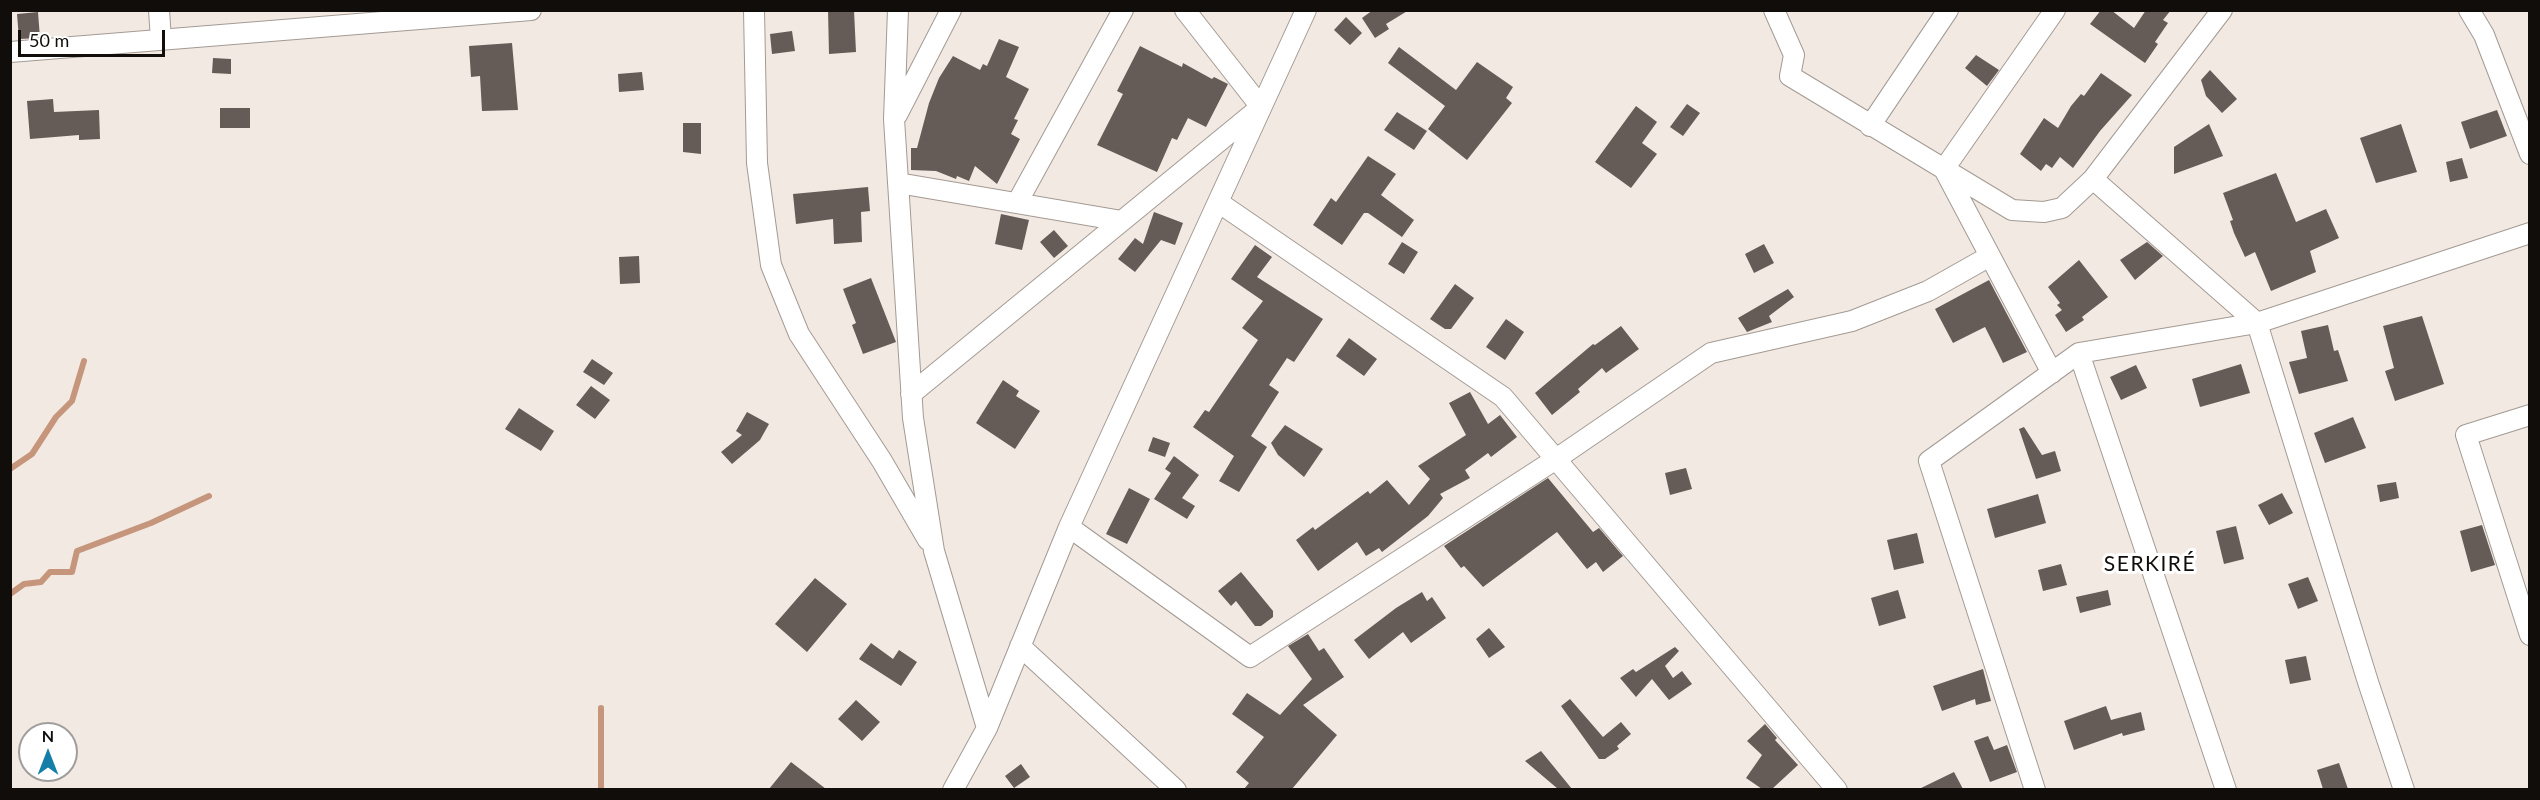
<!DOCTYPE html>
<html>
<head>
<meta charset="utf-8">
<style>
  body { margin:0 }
  #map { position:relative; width:2540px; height:800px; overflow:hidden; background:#f3e9e3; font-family:Lato,sans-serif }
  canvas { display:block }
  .frame { position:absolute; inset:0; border:12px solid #100d0b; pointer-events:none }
  .north { position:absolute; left:18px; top:722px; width:60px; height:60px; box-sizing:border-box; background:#fff; border:2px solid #9f9e9d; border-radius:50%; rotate:0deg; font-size:16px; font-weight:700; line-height:24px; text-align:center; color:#100d0b }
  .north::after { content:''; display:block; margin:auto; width:21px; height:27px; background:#137ea7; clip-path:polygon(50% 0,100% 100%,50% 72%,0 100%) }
  .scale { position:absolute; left:18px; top:30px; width:147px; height:27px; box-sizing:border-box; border:3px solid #100d0b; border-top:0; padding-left:8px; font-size:18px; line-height:21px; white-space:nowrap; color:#100d0b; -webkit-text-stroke:4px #fff; paint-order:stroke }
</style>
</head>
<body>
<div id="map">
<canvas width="2540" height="800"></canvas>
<div class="frame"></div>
<div class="north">N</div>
<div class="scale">50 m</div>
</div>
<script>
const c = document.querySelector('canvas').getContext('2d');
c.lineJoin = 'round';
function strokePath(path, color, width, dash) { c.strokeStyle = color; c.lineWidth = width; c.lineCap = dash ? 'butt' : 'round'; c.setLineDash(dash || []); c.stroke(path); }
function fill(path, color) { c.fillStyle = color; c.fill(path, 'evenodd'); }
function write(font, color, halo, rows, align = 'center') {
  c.font = font + ' Lato,sans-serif'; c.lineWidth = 6; c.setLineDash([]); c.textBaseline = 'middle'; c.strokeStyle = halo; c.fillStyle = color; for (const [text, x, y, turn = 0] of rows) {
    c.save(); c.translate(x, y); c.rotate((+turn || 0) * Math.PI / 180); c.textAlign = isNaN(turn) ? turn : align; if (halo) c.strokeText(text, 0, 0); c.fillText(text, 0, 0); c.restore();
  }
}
strokePath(new Path2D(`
  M10 469 32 454 56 417 72 401 84 361
  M10 594 24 584 41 582 50 572H72L77 551 151 523 209 496
  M601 708V790`), '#c5967b', 6);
fill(new Path2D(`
  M828 10H854L856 52 829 54Z
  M1373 10H1409L1386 24 1389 29 1375 38 1362 18Z
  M2101 10H2111L2134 28 2146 10H2171L2163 20 2168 23 2155 42 2158 44 2145 63 2090 24Z
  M38 12 40 38 19 39 17 14Z
  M1346 17 1362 33 1350 45 1334 30Z
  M792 31 795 51 772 54 770 34Z
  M999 39 1019 47 1006 77 1029 89 1014 119 1018 120 1011 134 1020 139 997 184 975 166 969 181 957 176 956 179 936 171 911 170V148H917L929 103 939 78 953 56 980 70 983 64 987 66Z
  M512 43 518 110 482 111 480 76 471 77 469 46Z
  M1140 46 1182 67 1183 63 1212 79 1214 77 1228 84 1206 127 1188 118 1177 140 1172 138 1157 172 1097 145 1123 94 1117 91Z
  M1399 47 1456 90 1477 62 1513 87 1506 98 1512 103 1467 160 1428 129 1445 106 1388 63Z
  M1976 55 1999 70 1987 86 1965 68Z
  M213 58 231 59V74L212 73Z
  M2210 70 2237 99 2222 113 2206 96 2201 80Z
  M642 72 644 90 619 92 618 74Z
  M2101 73 2132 95 2100 131 2073 168 2060 157 2052 168 2046 164 2041 171 2020 154 2044 118 2058 128 2071 106 2081 94 2084 96Z
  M53 99 54 112 99 110 100 139 79 140V135L30 139 27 101Z
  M1687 104 1700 113 1683 136 1670 127Z
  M1636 106 1657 122 1642 143 1657 154 1631 188 1595 162Z
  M220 108H250V128H220Z
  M2497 110 2507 136 2470 149 2461 122Z
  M1397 112 1427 131 1414 150 1384 130Z
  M683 123H701V154L683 152Z
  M2209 124 2223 156 2174 174V147Z
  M2401 124 2417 172 2376 183 2360 138Z
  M1368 156 1396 174 1381 195 1414 220 1402 237 1368 213H1364L1342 245 1313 225 1331 198 1336 202Z
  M2462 158 2468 178 2450 182 2446 162Z
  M2276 173 2296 222 2326 209 2339 238 2310 251 2316 272 2271 291 2255 252 2245 257 2234 233 2230 221 2233 220 2223 193Z
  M868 187 870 211 861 212 862 242 834 244 833 219 796 224 793 194Z
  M1154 212 1183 223 1175 245 1161 240 1135 272 1118 259 1135 238 1143 244Z
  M1001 214 1029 220 1022 250 995 244Z
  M1054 230 1068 246 1054 258 1040 242Z
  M1402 242 1418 252 1404 274 1388 264Z
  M2147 242 2163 256 2135 280 2120 260Z
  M1764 244 1774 263 1754 273 1745 254Z
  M1255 245 1272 257 1257 277 1323 319 1294 362 1287 358 1269 385 1279 392 1251 436 1267 447 1239 492 1219 481 1234 456 1193 427 1205 410 1209 412 1258 340 1242 328 1263 301 1231 279Z
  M639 256 640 283 620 284 619 257Z
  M2079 260 2108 297 2082 317 2084 320 2066 332 2055 315 2062 310 2057 305 2060 303 2048 287Z
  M871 278 896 342 863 354 852 325 856 323 843 289Z
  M1989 280 2027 352 2003 363 1985 327 1953 343 1935 309Z
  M1455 284 1474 298 1451 329H1445L1430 319Z
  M1788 289 1794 297 1769 316 1772 322 1747 332 1738 318Z
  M2422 316 2444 384 2395 401 2385 371 2394 368 2383 326Z
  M1506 319 1524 332 1505 360 1486 347Z
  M2328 325 2334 351 2338 350 2348 381 2299 394 2289 362 2307 358 2301 331Z
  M1621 326 1639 349 1606 373 1602 368 1578 389 1580 392 1552 415 1535 393 1593 344 1595 345Z
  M1349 338 1377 359 1364 376 1336 356Z
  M592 359 613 373 604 385 583 372Z
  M2241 364 2250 393 2200 407 2192 379Z
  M2136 365 2147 388 2121 400 2110 377Z
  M1003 380 1019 391 1016 396 1040 411 1015 449 976 423Z
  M591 386 610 400 595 419 576 405Z
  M1470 392 1488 424 1500 415 1517 437 1491 457 1488 453 1465 470 1470 478 1440 494 1443 498 1428 516 1382 552 1379 548 1366 556 1357 542 1318 571 1296 540 1313 527 1315 530 1368 491 1370 494 1387 480 1409 505 1430 479 1418 466 1466 435 1449 403Z
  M519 408 554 431 541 451 505 429Z
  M747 412 769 424 760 440 732 464 721 452 742 435 736 431Z
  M2353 417 2366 448 2325 463 2314 433Z
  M1285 425 1323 449 1304 477 1278 455 1271 443Z
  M2024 427 2042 455 2055 451 2061 471 2036 479 2019 429Z
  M1153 437 1170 443 1165 457 1148 451Z
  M1174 456 1199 475 1182 498 1195 506 1187 519 1154 499 1171 473 1165 469Z
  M1686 468 1692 489 1670 495 1665 473Z
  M1548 478 1593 532 1599 528 1623 556 1603 572 1596 562 1587 569 1557 532 1483 587 1464 566 1461 568 1444 546Z
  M2396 482 2399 498 2380 502 2377 485Z
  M1129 488 1150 499 1127 544 1106 534Z
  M2282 493 2293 513 2269 525 2258 505Z
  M2038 494 2046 523 1995 538 1987 509Z
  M2482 525 2495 565 2471 572 2460 531Z
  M2236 526 2244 559 2224 564 2216 531Z
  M1917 533 1924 563 1894 570 1887 540Z
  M2061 564 2067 585 2043 591 2038 570Z
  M1241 572 1273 611V617L1261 626H1255L1236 601 1231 606 1218 591Z
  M2308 577 2318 601 2298 609 2288 584Z
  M815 578 847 604 807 652 775 624Z
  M1898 590 1906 618 1879 626 1871 598Z
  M2108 590 2111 605 2080 613 2076 597Z
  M1422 592 1427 601 1432 597 1446 618 1411 643 1403 632 1369 659 1354 640 1396 608Z
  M1489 628 1505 647 1489 658 1476 639Z
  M1308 634 1319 651 1324 648 1344 677 1303 705 1337 735 1292 789H1244L1249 783 1236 772 1264 737 1232 714 1247 693 1280 715 1312 679 1288 646Z
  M871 643 893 659 899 650 917 662 901 686 859 659Z
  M1675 647 1679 651 1665 666 1673 678 1682 671 1692 684 1669 700 1652 679 1636 697 1620 678 1633 669 1636 672Z
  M2306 656 2311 680 2290 684 2285 660Z
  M1983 669 1991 701 1976 705 1975 699 1942 711 1933 686Z
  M1570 699 1603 737 1621 722 1631 734 1617 746 1619 749 1605 759H1599L1561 706Z
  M856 700 880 722 862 741 838 719Z
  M2106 706 2111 720 2141 712 2145 730 2123 736 2122 733 2074 750 2064 721Z
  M1765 724 1777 738 1775 740 1798 765 1772 789H1762L1746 778 1762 755 1747 741Z
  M1988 736 1994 750 2007 745 2017 772 1990 782 1974 741Z
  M1541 751 1572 789H1558L1525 761Z
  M791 762 826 789H769Z
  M2339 763 2348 789H2323L2317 770Z
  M1021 764 1030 777 1014 788 1005 776Z
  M1954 772 1963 789H1919Z`), '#655c57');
const minor = new Path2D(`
  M159 10 161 40
  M754 10 757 163 771 265 799 334 882 461 928 540
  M898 10 894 119 913 418 934 551 987 728
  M1774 10 1794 55 1790 76 2012 210 2044 212 2062 208 2093 179 2222 10
  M2469 10 2484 35 2530 154
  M10 52 531 10
  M897 115 951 10
  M1870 126 1948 10
  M2093 179 2257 323 2368 682 2404 790
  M898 183 1122 221
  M1218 202 1503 397 1837 790
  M1017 203 1123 10
  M2079 353 2226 790
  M2052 373 1944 169 2055 10
  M911 394 1261 107 1185 10
  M2530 415 2466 435 2530 635
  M1069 527 1250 657 1556 459 1711 353 1852 321 1928 291 1990 256
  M1020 646 1176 790
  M953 790 987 728 1069 527 1306 10
  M2035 790 1929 461 2079 353 2257 323 2530 233`);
strokePath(minor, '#a39a94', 22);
strokePath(minor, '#fff', 20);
c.letterSpacing = '1.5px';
write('21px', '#100d0b', '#fff', [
  ["SERKIRÉ",2150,564]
]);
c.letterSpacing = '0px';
</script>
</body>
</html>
